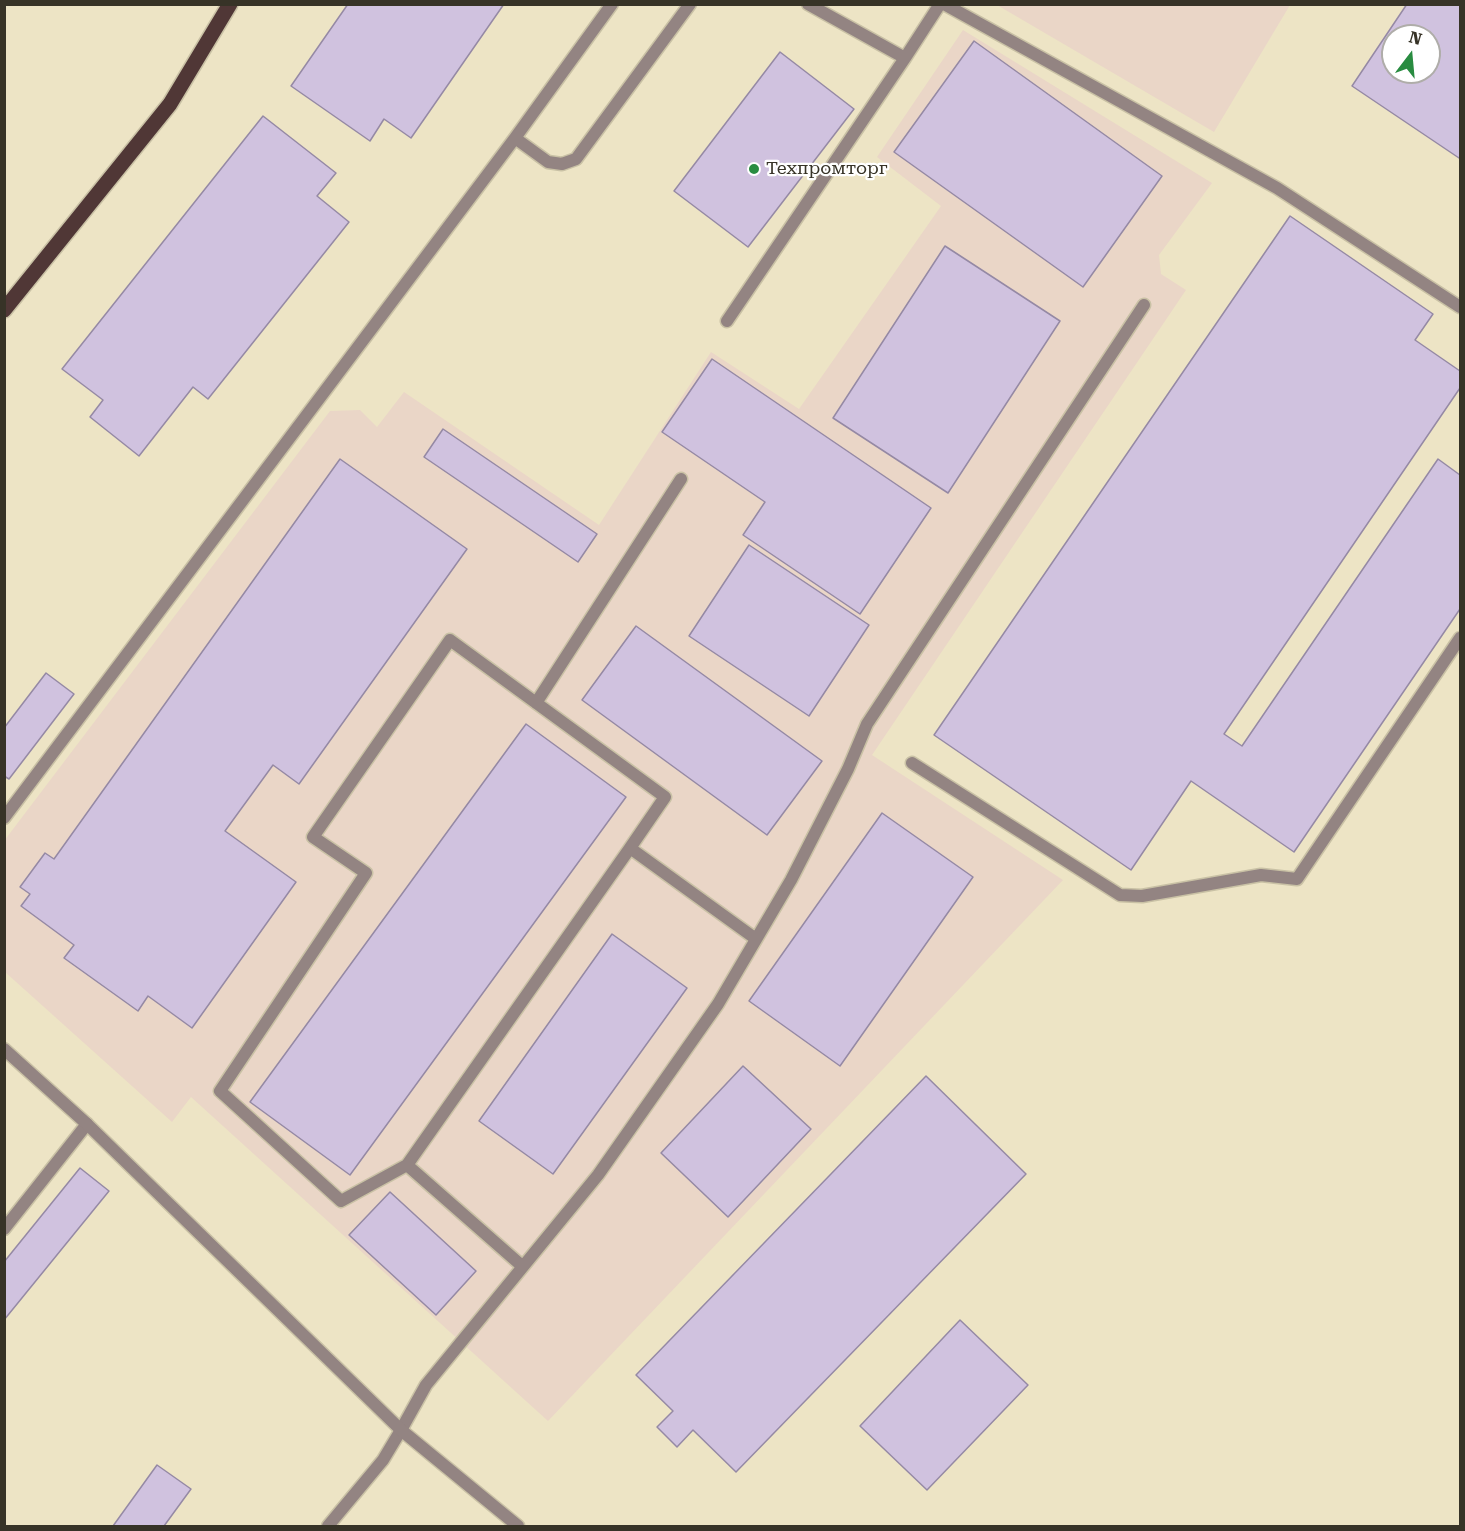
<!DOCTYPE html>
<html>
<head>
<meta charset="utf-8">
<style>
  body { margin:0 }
  #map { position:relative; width:1465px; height:1531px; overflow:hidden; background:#ede4c5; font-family:"Roboto Serif",serif }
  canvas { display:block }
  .frame { position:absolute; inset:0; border:6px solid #373327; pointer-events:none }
  .north { position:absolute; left:1381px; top:24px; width:60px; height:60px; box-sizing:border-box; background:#fff; border:2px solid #afada9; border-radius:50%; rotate:16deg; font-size:16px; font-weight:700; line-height:24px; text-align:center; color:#373327 }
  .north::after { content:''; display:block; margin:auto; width:21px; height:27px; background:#298c41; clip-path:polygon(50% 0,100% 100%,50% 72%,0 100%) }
</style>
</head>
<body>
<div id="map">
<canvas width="1465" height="1531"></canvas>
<div class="frame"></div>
<div class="north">N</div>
</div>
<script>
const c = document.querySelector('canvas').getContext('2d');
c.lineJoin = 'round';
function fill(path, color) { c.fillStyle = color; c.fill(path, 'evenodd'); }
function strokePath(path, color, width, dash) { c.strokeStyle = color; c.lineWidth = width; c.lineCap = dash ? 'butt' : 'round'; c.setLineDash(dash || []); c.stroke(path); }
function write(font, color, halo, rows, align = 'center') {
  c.font = font + ' "Roboto Serif",serif'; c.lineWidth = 4.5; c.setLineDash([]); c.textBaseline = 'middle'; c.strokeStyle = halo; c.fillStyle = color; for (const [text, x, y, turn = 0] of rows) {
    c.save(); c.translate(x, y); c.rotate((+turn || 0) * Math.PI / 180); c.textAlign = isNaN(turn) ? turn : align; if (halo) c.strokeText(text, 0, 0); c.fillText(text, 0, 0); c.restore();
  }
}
fill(new Path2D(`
  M997 5H1290L1214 132Z
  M963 30 1212 183 1159 255 1161 274 1186 290 872 755 1063 880 548 1421 191 1097 172 1122 5 972 4 841 330 411 360 410 377 427 404 392 599 525 711 352 799 409 941 206 877 157Z`), '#ead6c7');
const building = new Path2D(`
  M348 4H504L411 138 384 119 370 141 291 86Z
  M1407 4H1460V156L1459 158 1352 86ZM1393 36H1429V72H1393Z
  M974 41 1162 176 1083 287 894 152Z
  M780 52 854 109 748 247 674 191Z
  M263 116 336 173 317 196 349 222 208 399 193 387 139 456 90 417 103 400 62 369Z
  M1290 216 1433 314 1415 340 1460 371V388L1224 734 1242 746 1438 459 1460 475V609L1294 852 1191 781 1131 870 934 735Z
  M945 246 1060 321 948 493 833 418Z
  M712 359 931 508 860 614 743 535 765 502 662 432Z
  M443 429 597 534 578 562 424 457Z
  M340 459 467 549 299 784 273 765 225 831 296 882 192 1028 148 996 138 1011 64 958 74 945 21 906 30 894 20 887 45 853 54 859Z
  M749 545 869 625 809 716 689 636Z
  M636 626 822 761 767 835 582 700Z
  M46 673 74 694 9 779 4 776V728Z
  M526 724 626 797 350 1175 250 1102Z
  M882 813 973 877 840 1066 749 1001Z
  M612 934 687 988 553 1174 479 1121Z
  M743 1066 811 1129 728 1217 661 1153Z
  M926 1076 1026 1174 736 1472 693 1430 677 1447 657 1427 673 1411 636 1375Z
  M80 1168 109 1191 4 1320V1262Z
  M390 1192 476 1271 436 1315 349 1235Z
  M960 1320 1028 1385 927 1490 860 1426Z
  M157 1465 191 1489 164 1526H113Z`);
fill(building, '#d0c2df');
strokePath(building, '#9589a4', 1.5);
const service = new Path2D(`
  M808 4 905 58 940 4
  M944 4 1277 188 1460 307
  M515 138 548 162 562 164 576 159 690 4
  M727 321 905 58
  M536 703 681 479
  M912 763 1120 895 1142 896 1261 875 1297 879 1460 638
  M4 818 515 138 612 4
  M407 1165 341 1201 220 1091 366 873 313 837 450 640 665 797 630 848
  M4 1229 87 1124
  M522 1266 407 1165 630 848 756 939
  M401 1430 426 1385 598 1175 718 1004 791 880 848 769 867 724 1144 305`);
const minor = new Path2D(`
  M328 1526 383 1460 401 1430`);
const tertiary = new Path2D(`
  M4 1049 87 1124 401 1430 518 1526`);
const primary = new Path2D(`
  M4 310 170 104 230 4`);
strokePath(service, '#c9c1a5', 15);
strokePath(minor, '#c9c1a5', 15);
strokePath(tertiary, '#c9c1a5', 15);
strokePath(primary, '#c9c1a5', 18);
strokePath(service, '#938482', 12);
strokePath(minor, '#938482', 12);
strokePath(tertiary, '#938482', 12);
strokePath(primary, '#503736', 15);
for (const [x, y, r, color] of [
  [754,169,6,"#298c41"]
]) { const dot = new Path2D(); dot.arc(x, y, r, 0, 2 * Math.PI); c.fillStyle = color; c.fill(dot); strokePath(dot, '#fff', 2); }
write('18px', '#373327', '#fff', [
  ["Техпромторг",766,169]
], 'left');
</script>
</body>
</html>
